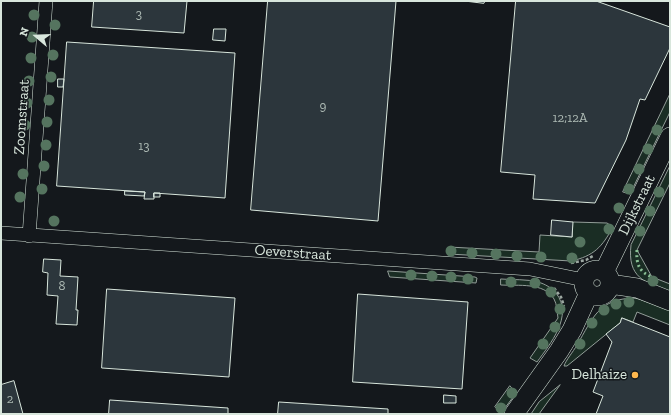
<!DOCTYPE html>
<html>
<head>
<meta charset="utf-8">
<style>
  body { margin:0 }
  #map { position:relative; width:671px; height:415px; overflow:hidden; background:#14181c; font-family:"Zilla Slab",serif }
  canvas { display:block }
  .frame { position:absolute; inset:0; border:2px solid #d8e6dc; pointer-events:none }
  .north { position:absolute; left:16px; top:16px; width:40px; height:40px; -webkit-text-stroke:3px #14181c; paint-order:stroke; rotate:289deg; font-size:11px; font-weight:700; line-height:16px; text-align:center; color:#d8e6dc }
  .north::after { content:''; display:block; margin:auto; width:14px; height:18px; background:#d8e6dc; clip-path:polygon(50% 0,100% 100%,50% 72%,0 100%) }
</style>
</head>
<body>
<div id="map">
<canvas width="671" height="415"></canvas>
<div class="frame"></div>
<div class="north">N</div>
</div>
<script>
const c = document.querySelector('canvas').getContext('2d');
c.lineJoin = 'round';
function fill(path, color) { c.fillStyle = color; c.fill(path, 'evenodd'); }
function strokePath(path, color, width, dash) { c.strokeStyle = color; c.lineWidth = width; c.lineCap = dash ? 'butt' : 'round'; c.setLineDash(dash || []); c.stroke(path); }
function write(font, color, halo, rows, align = 'center') {
  c.font = font + ' "Zilla Slab",serif'; c.lineWidth = 3; c.setLineDash([]); c.textBaseline = 'middle'; c.strokeStyle = halo; c.fillStyle = color; for (const [text, x, y, turn = 0] of rows) {
    c.save(); c.translate(x, y); c.rotate((+turn || 0) * Math.PI / 180); c.textAlign = isNaN(turn) ? turn : align; if (halo) c.strokeText(text, 0, 0); c.fillText(text, 0, 0); c.restore();
  }
}
const green = new Path2D(`
  M670 94V112L630 194 623 192Z
  M670 166V183L637 250 652 277 670 284V293C645 282 627 278 631 245Z
  M573 222 607 223 613 227C602 247 594 256 571 261L449 254V247L539 252 540 235 572 237Z
  M388 271 475 277 477 278 476 283 390 277Z
  M501 279C513 280 527 279 538 282 545 284 552 288 556 293 574 316 550 344 537 362L530 358 558 318C557 312 557 304 554 299 544 282 518 286 501 285Z
  M634 298 639 299 670 310V325L637 312 633 322 622 318 620 323 567 366H564C566 360 573 352 577 345 593 318 598 299 634 298Z
  M560 385 539 414H531L539 402Z
  M510 386 516 393 502 412 495 407Z`);
fill(green, '#1a2d24');
strokePath(green, '#939e99', 1);
const building = new Path2D(`
  M94 1H187L184 33 92 27Z
  M268 1H396L378 221 251 210Z
  M465 1H485L484 3Z
  M516 1H596L670 27V48L645 100 640 99 626 140 595 203 533 199 535 175 501 172Z
  M214 29H226L225 41 213 40Z
  M67 42 235 53 225 198 154 193V199H144L145 192 57 186Z
  M58 79H64L63 87H58Z
  M125 191 145 192 144 196 125 195Z
  M154 193H160V197H154Z
  M552 220 573 222 572 237 551 235Z
  M44 259 61 260 60 276 78 277 76 310H78L77 325 56 324 58 296 47 295 48 273 43 272Z
  M107 289 235 298 229 377 102 368Z
  M358 294 468 302 462 389 353 382Z
  M622 318 670 337V414H596L603 396 593 392 612 342 606 334 620 323Z
  M14 381 23 414H1V385Z
  M444 395 456 396V403H444Z
  M110 400 228 408V414H109Z
  M279 402 388 409V414H278Z`);
fill(building, '#2c363c');
strokePath(building, '#d8e6dc', 1);
const street = new Path2D(`
  M1 233 530 269 584 280
  M29 236 46 1`);
const secondary = new Path2D(`
  M584 283a13 13 0 1 1 26 0a13 13 0 1 1-26 0Z
  M604 272 670 137
  M610 284 637 288 670 301
  M514 414 559 351 572 330 589 293`);
strokePath(street, '#d8e6dc', 14);
strokePath(secondary, '#d8e6dc', 20);
strokePath(new Path2D(`
  M571 263 586 260 593 256
  M554 288 561 297 564 306`), '#9da8a2', 2.5, [3, 2]);
strokePath(street, '#14181c', 13);
strokePath(secondary, '#14181c', 19);
strokePath(new Path2D(`
  M637 250C636 264 639 272 652 277`), '#8ac095', 3, [2, 3]);
c.fillStyle = '#55745f';
for (const [x, y] of [
  [34,15],
  [55,25],
  [32,37],
  [53,55],
  [31,58],
  [51,77],
  [29,81],
  [49,100],
  [27,103],
  [47,122],
  [25,125],
  [657,130],
  [46,145],
  [648,149],
  [44,166],
  [639,169],
  [23,174],
  [42,189],
  [629,189],
  [659,192],
  [20,197],
  [619,208],
  [650,211],
  [54,221],
  [609,229],
  [640,231],
  [580,242],
  [451,251],
  [472,253],
  [496,254],
  [517,256],
  [541,257],
  [572,258],
  [411,275],
  [432,276],
  [451,277],
  [468,279],
  [653,281],
  [511,282],
  [535,283],
  [551,292],
  [629,302],
  [616,304],
  [560,309],
  [604,310],
  [592,323],
  [555,327],
  [543,344],
  [580,344],
  [512,393],
  [501,408]
]) { c.beginPath(); c.arc(x, y, 5.5, 0, 2 * Math.PI); c.fill(); }
for (const [x, y, r, color] of [
  [635,375,4,"#ffb74d"]
]) { const dot = new Path2D(); dot.arc(x, y, r, 0, 2 * Math.PI); c.fillStyle = color; c.fill(dot); strokePath(dot, '#14181c', 1.5); }
write('13px', '#adbab4', null, [
  ["3",139,14],
  ["9",323,106],
  ["12;12A",570,118],
  ["13",144,146],
  ["8",62,286],
  ["2",10,399]
]);
write('15px', '#d8e6dc', '#14181c', [
  ["Zoomstraat",22,117,-86],
  ["Dijkstraat",637,205,-64],
  ["Oeverstraat",293,253,4]
]);
write('15px', '#d8e6dc', '#14181c', [
  ["Delhaize",627,375]
], 'right');
</script>
</body>
</html>
